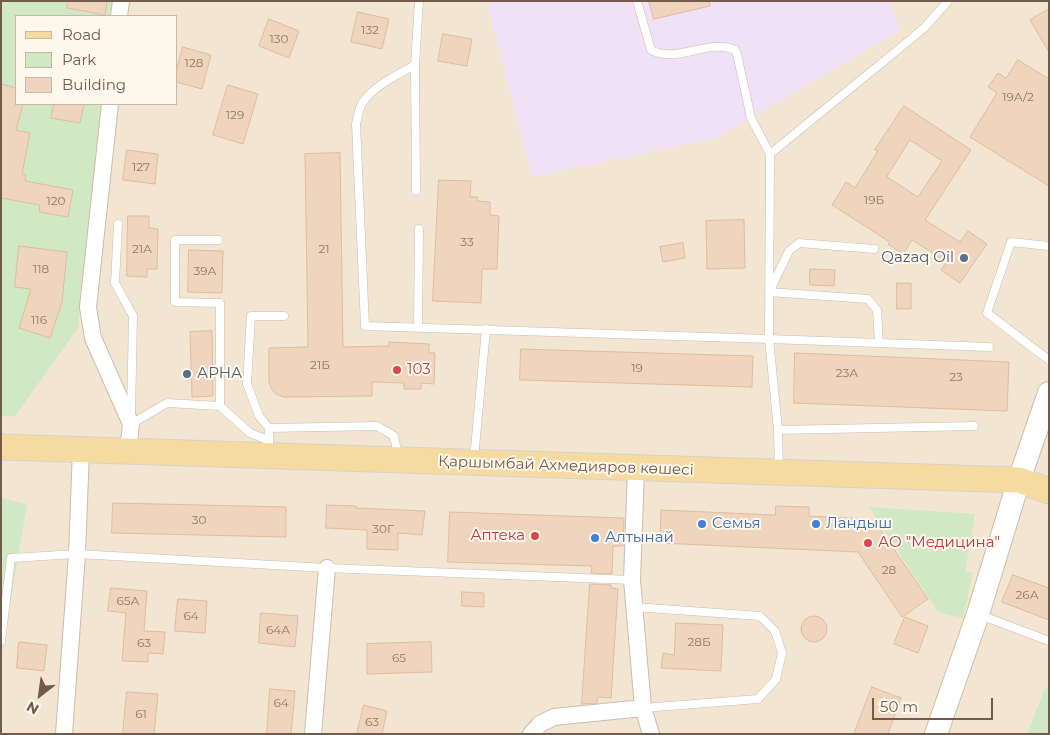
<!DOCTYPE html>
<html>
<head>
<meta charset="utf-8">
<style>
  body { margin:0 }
  #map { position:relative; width:1050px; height:735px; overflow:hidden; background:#fbf3e5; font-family:Montserrat,sans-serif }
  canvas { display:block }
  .frame { position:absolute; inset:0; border:2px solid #725b4b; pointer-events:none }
  .legend { position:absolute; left:15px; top:15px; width:162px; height:90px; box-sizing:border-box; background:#fef7eb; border:1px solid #c6b9ab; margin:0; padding:6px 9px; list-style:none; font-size:15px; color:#725b4b }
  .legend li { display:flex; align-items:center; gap:10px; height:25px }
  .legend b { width:25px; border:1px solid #c6b9ab }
  .north { position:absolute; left:15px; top:670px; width:50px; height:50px; -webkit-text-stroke:4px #fef7eb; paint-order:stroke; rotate:210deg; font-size:14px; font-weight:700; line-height:20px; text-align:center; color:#725b4b }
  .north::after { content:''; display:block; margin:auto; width:18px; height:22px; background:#725b4b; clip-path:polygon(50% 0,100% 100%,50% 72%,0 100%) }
  .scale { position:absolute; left:872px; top:698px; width:121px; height:22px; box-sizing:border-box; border:2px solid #725b4b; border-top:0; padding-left:6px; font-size:15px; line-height:18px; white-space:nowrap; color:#725b4b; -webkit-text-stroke:4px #fef7eb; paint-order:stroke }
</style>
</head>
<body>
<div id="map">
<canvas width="1050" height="735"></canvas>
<div class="frame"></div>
<ul class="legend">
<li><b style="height:6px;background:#f6dba1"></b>Road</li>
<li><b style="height:14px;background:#d0e8c4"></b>Park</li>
<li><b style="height:14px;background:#efd4be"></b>Building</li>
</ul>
<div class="north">N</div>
<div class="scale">50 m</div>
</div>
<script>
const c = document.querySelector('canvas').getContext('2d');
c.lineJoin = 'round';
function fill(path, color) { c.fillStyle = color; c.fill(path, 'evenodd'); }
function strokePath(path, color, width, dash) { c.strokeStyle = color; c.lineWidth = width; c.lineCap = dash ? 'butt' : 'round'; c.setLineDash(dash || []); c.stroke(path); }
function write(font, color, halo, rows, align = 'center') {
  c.font = font + ' Montserrat,sans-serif'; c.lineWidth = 4; c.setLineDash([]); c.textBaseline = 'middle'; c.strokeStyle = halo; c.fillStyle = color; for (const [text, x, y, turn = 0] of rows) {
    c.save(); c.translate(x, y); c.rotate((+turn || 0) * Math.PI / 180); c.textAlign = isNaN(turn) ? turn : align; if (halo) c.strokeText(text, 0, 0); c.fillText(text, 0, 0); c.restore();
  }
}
fill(new Path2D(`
  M1 1H1049V734H1ZM16 16H176V104H16Z`), '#f2e6d3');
fill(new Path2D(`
  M486 1H891L900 31 716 138 532 177Z`), '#f0e1f7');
fill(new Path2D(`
  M1 1H113L111 16H16V104H102L78 328 15 416H1Z
  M1 498 27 504 1 657Z
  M869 507 975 514 965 571 973 573 963 618 938 612Z
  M1045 688 1049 689V734H1034L1028 732Z`), '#d0e8c4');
const building = new Path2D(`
  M68 1H107L105 15 67 8Z
  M649 1H709L710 6 654 19Z
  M1049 9V52L1030 20Z
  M358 12 389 19 382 49 351 42Z
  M269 19 299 31 289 58 259 46Z
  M443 34 472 39 467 66 438 61Z
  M183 47 211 55 202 89 176 82V72Z
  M1018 60 1049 79V186L970 137 997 93 988 87 998 73 1006 78Z
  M1 84 16 88V104H23L16 130 30 133 22 174 26 175 25 181 73 190 68 217 39 212 40 205 1 198Z
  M228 85 258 94 243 144 213 135Z
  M54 104H84L80 123 51 118Z
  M904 106 971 150 925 220 960 242 968 231 987 244 960 283 941 270 947 262 912 240 903 254 888 244 890 242 832 205 846 182 855 188 878 151 875 150ZM910 140 942 161 918 197 887 177Z
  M127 150 158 154 155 184 123 180Z
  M340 153 343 347 389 346V342L429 344V353H435L434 384 421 383V389H404V383L372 382V396L284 397 276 394 271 388 269 382V348L308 347 305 154Z
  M439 180 471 181 470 197H478L477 201 490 202V215L499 216 497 269H482L481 303 433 301Z
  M128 216H149V228L158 229 157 269H147V277L127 276Z
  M744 220 745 268 707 269 706 221Z
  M683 243 685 258 663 262 660 247Z
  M19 246 67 252 62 302 50 338 19 328 31 289 15 287Z
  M189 250 223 251 222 293 188 292Z
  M810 269 835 270 834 286 810 285Z
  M897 283H911V309H897Z
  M212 331 213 396 192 397 190 332Z
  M521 349 753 356 752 387 520 380Z
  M795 353 1009 362 1007 411 794 403Z
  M113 503 286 507V537L112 533Z
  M327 505 356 506V508L425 511 422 535 398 533V550L367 549V530L326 528Z
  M776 506 809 507V516L863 519V531L876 523 928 599 902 617 858 552 660 543 661 510 775 515Z
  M450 512 624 518 623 546H613L612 574 591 573 592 566 448 562Z
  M1013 575 1049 588V620L1002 602Z
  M590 584 611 585V588L618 589 611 698 598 697 597 703 582 704Z
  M111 588 147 591 144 631 165 632 163 654 148 653V662L122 661 126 613 108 611Z
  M462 592 484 593V607L462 606Z
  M178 599 207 601 205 633 175 631Z
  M261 613 298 616 295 647 259 643Z
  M801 629a13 13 0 1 1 26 0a13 13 0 1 1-26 0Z
  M905 617 928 626 918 653 894 644Z
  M676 623 723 625 721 671 661 668 663 653 674 655Z
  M19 642 47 645 44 671 17 668Z
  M431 642 432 672 367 674V644Z
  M872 687 901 698 888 734H854Z
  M270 689 295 691 291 734H267Z
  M127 692 158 694 154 734H123Z
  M364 705 387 711 382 734H357Z`);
fill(building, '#efd4be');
strokePath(building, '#e0bc9f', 1);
const lane = new Path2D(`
  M419 1 415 65C397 75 375 85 363 102 359 107 358 117 356 124L365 326 769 339 778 430 779 469
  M637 1 651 50C678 64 708 38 735 50L737 54 751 118 770 154 769 339 989 347
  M415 65 416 191
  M770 154 911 39 925 27 948 1
  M118 224 115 283 133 316 131 415
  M218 240H175V302L220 303V406
  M1049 246 1011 242 987 313 1049 360
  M874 249 799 243 789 251 769 292 868 299 877 310 879 343
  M418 327 419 229
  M131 424 167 403 220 406 250 433 268 440
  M269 428 259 416 247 384 251 316H284
  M778 430 974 426
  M269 453V428L377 426 394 436 398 456
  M474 459 486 329
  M634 607 760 616 775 631 782 653 776 679 758 699 643 708
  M980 615 1049 641
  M1 641 11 558 77 554 327 568 632 580`);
const street = new Path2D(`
  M119 16 121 1
  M110 104 88 307 93 338 131 424 128 451
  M636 469 632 580 643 708 651 734
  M64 734 77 554 81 450
  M313 734 327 568
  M531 734 540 724 554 717 643 708`);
const secondary = new Path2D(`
  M936 734 978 614 1019 480 1049 393`);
const primary = new Path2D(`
  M1 447 1019 480 1049 491`);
strokePath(lane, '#ccbcac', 9);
strokePath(street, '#ccbcac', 18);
strokePath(secondary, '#cebca9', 24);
strokePath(primary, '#d8d1cd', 27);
strokePath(lane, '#fff', 8);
strokePath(street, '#fff', 16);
strokePath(secondary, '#fff', 22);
strokePath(primary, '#f6dba1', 25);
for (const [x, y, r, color] of [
  [964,258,5,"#5c6f8a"],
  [397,370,5,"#e0444e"],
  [187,374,5,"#5c6f8a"],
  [702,524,5,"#3f7fe0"],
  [816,524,5,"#3f7fe0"],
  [535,536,5,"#e0444e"],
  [595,538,5,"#3f7fe0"],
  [868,543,5,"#e0444e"]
]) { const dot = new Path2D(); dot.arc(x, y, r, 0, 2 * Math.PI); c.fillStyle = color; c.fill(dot); strokePath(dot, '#fef7eb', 2); }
write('12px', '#917968', null, [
  ["132",370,30],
  ["130",279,39],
  ["128",194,63],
  ["19А/2",1018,97],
  ["129",235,115],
  ["127",141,167],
  ["19Б",874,200],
  ["120",56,201],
  ["33",467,242],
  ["21А",142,249],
  ["21",324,249],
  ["118",41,269],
  ["39А",205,271],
  ["116",39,320],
  ["21Б",320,365],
  ["19",637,368],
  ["23А",847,373],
  ["23",956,377],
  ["30",199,520],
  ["30Г",383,529],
  ["28",889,570],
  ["26А",1027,595],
  ["65А",128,601],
  ["64",191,616],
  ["64А",278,630],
  ["28Б",699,642],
  ["63",144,643],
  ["65",399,658],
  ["64",281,703],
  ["61",141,714],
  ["63",372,722]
]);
write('15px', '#4e5e75', '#fef7eb', [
  ["Qazaq Oil",954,258],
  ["АРНА",197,374,"left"]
], 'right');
write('15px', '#be3a42', '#fef7eb', [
  ["103",407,370],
  ["Аптека",525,536,"right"],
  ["АО \"Медицина\"",878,543]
], 'left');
write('15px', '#725b4b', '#fef7eb', [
  ["Қаршымбай Ахмедияров көшесі",566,466,2]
]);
write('15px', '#366cbe', '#fef7eb', [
  ["Семья",712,524],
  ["Ландыш",826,524],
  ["Алтынай",605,538]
], 'left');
</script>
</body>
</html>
